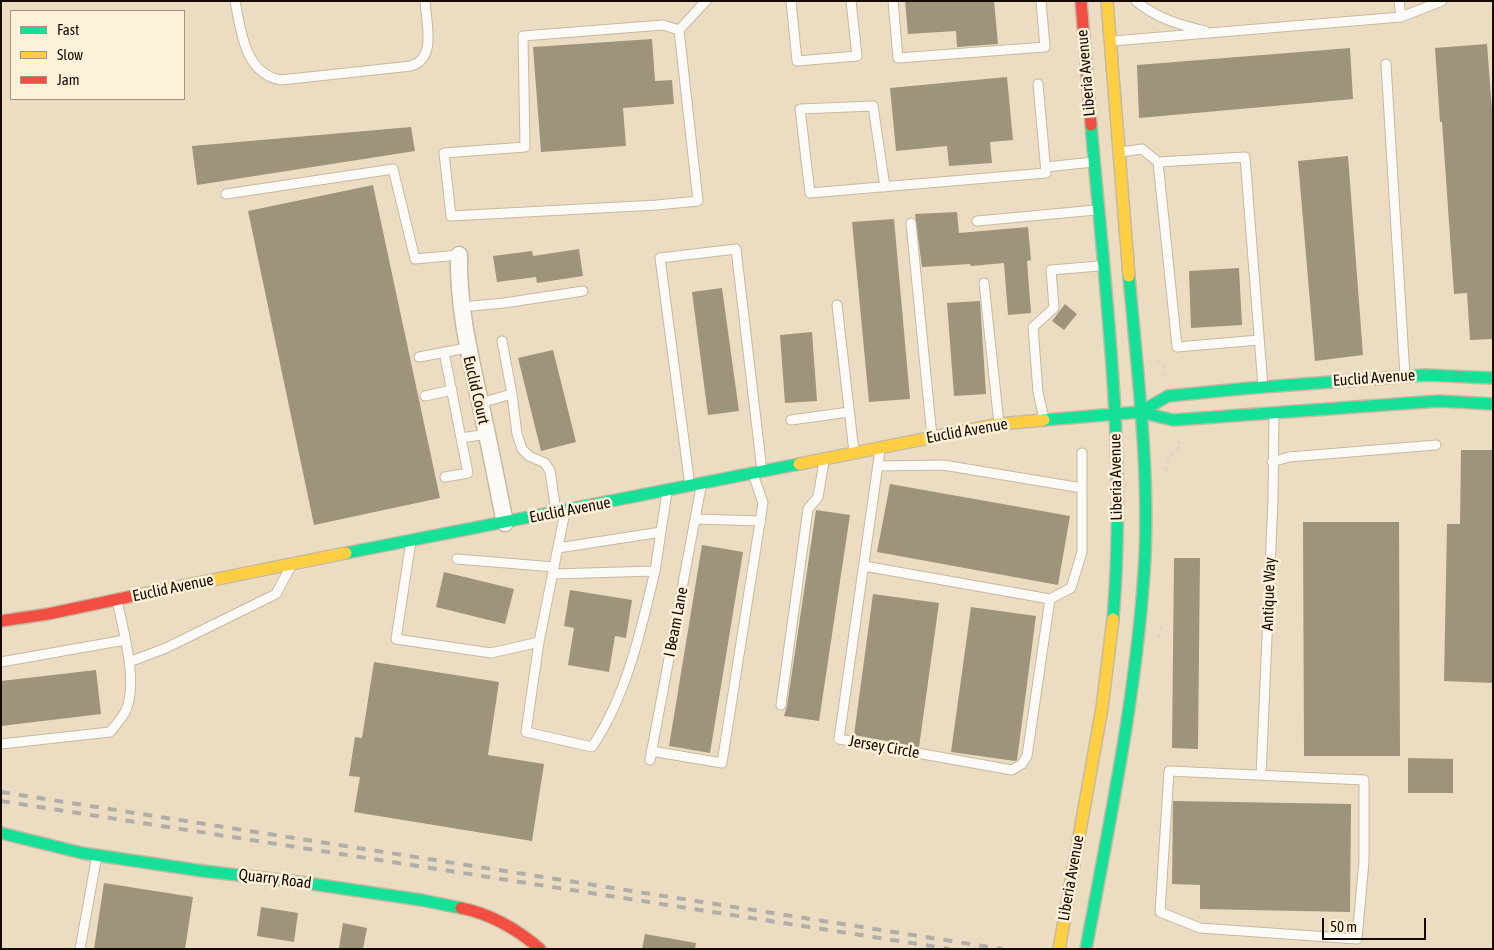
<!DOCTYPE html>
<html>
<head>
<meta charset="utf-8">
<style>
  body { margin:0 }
  #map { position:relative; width:1494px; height:950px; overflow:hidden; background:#ecddc2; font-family:"Asap Condensed",sans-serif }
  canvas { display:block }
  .frame { position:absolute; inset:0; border:2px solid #160b00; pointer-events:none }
  .legend { position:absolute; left:10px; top:10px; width:175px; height:90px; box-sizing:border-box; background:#fef1d9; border:1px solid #a19582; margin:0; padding:6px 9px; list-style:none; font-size:15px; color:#160b00 }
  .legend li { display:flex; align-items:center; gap:10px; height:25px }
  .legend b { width:25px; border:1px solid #a19582 }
  .scale { position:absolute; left:1322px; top:918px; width:104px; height:22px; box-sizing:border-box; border:2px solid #160b00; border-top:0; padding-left:6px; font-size:15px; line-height:18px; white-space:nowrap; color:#160b00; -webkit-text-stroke:4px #fef1d9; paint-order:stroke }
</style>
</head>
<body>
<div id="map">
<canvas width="1494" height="950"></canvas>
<div class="frame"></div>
<ul class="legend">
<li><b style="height:6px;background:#16e098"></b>Fast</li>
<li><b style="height:6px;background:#ffcf43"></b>Slow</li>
<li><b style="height:6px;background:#f24e42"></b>Jam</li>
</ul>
<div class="scale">50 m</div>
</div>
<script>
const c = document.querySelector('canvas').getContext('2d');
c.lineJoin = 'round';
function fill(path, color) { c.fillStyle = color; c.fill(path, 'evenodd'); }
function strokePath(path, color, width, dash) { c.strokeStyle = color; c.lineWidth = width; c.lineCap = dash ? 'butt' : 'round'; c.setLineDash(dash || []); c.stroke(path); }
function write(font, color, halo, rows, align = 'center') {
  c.font = font + ' "Asap Condensed",sans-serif'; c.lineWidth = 5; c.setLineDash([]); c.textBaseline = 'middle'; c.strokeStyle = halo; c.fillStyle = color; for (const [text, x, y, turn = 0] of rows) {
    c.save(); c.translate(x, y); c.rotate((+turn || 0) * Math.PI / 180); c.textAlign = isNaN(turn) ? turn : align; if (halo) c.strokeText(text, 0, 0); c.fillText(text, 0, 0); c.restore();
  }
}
fill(new Path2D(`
  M905 1H994L998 44 957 47 956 31 908 34Z
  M652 39 655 81 672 80 674 104 623 108 626 146 541 152 533 47Z
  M1487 44 1493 123V339L1470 340 1467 293 1454 294 1442 122H1440L1435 48Z
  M1350 48 1353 99 1139 118 1137 65Z
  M1007 77 1013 140 990 142 992 163 949 166 947 146 896 151 890 88Z
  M411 127 415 151 197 185 192 146Z
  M1348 156 1363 355 1315 361 1298 161Z
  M373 185 440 498 314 525 248 211Z
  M957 212 959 233 1028 227 1031 260 1027 261 1031 313 1008 315 1004 263 971 266 970 264 922 267 915 214Z
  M894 219 910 399 869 402 852 222Z
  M579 249 583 276 537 283 536 277 497 282 493 256 532 251 533 256Z
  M1239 268 1242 325 1191 328 1189 271Z
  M722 288 739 411 708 415 692 292Z
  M980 301 986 394 954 396 947 303Z
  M1065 304 1077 314 1064 330 1052 321Z
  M812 332 817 401 785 403 780 335Z
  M553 350 576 442 541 451 518 358Z
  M1461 450H1493V683L1444 681 1447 524H1460Z
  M890 484 1070 516 1058 585 877 552Z
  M816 510 850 515 819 721 784 716 787 706Z
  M1303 522H1399L1400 756H1304Z
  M702 545 743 552 710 753 669 746Z
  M1174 558H1200L1198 749 1172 748Z
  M444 572 514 589 505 624 436 607Z
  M570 590 632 600 626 638 615 636 609 672 568 665 574 628 564 626Z
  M873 594 939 603 919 747 854 735Z
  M971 607 1036 616 1017 760 1015 761 951 752Z
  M374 662 499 682 488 755 544 764 532 841 354 812 360 777 349 776 355 737 362 738Z
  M96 670 101 714 1 726V681Z
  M1408 758 1453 759V793H1408Z
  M1173 801 1351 804 1350 912 1200 909V885L1172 884Z
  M104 883 193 897 185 949H94Z
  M261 907 298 913 294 942 257 936Z
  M343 923 367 928 363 949 339 948Z
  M645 934 696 943 695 949H642Z`), '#9d947b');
const lane = new Path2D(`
  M235 1C241 32 245 74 281 80L411 66C437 58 426 23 425 1
  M791 1 797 61 857 56 851 1
  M893 1 898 58 1045 47 1041 1
  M1136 1C1156 18 1180 25 1205 31
  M1401 17 1442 1
  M679 30 663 25 523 36 525 147 444 153 451 216 657 205 698 201 679 30 706 1
  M1113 41 1401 17 1399 1
  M1386 64 1405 376
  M1121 152 1142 149 1158 162 1245 157 1263 387
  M1158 162 1177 347 1259 340
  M1046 167 1093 162
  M885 187 873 106 800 109 810 193 1046 173 1038 84
  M226 194 393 169 415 259 459 255
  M977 221 1096 210
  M911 223 932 437
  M984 283 999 424
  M837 305 854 452
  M461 307 504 303 583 291
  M502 341 512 394 517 434 522 449 529 456 545 463 550 471 556 511
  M444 352 461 438
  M419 357 467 348
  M425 396 452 390
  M480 403 512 394
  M1044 419 1038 392 1033 327 1054 308 1051 270 1099 266
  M791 420 849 412
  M880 450 839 739 1012 770 1022 764 1027 756 1050 599
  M1082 453V488
  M1272 462 1289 457 1436 445
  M445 477 468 473 461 438 487 434
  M690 486 660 258 736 249 762 471
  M695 519 761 521
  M411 541 396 639 491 653 539 642 565 512
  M558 548 661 532
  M457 559 554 567
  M864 566 1050 599 1071 588 1082 552V488L943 465 878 466
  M553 574 655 571 667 492
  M539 642 526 732 592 747C627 695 641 630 655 571
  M1 662 125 640
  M129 662 166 648 276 594 290 568
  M781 705 808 509 818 497 824 462
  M1 744 110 732C115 726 120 720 124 714 140 687 123 630 117 600
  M651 751 722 763 763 503 753 474
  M650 760 701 487
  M1169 771 1364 780V861L1357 939 1200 928 1160 912Z
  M1261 775 1273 499 1274 413
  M80 949 97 855`);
const street = new Path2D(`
  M459 255C458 307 469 352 480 402 489 442 497 483 505 523`);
const fast = new Path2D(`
  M1091 125C1105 289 1127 455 1113 619
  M1140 412 1173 420 1439 401 1493 404
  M1044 420 1140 412 1168 396 1250 388 1425 375 1493 378
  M346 553 799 464
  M1 833 82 853 203 871 306 883 421 900 461 908
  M1086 949C1110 819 1138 688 1145 556 1149 463 1137 369 1129 276`);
const slow = new Path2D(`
  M1107 1 1129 276
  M799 464 999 424 1044 420
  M133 596 346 553
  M1059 949 1102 708 1113 619`);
const jam = new Path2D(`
  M1081 1 1091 125
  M1 621 48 614 133 596
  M461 908C491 914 517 929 540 949`);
strokePath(lane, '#c6b9a2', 11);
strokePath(street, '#c6b9a2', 19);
strokePath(fast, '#c6b9a2', 14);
strokePath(slow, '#c6b9a2', 14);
strokePath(jam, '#c6b9a2', 14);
strokePath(new Path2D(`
  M1157 360 1166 368 1164 373 1165 378
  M1166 471 1169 458 1180 445 1177 437
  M1159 638 1161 626`), '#dad4cc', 2.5, [4, 4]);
strokePath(lane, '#fcfaf6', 9);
strokePath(street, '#fcfaf6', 16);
strokePath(fast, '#16e098', 11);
strokePath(slow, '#ffcf43', 11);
strokePath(jam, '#f24e42', 11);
strokePath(new Path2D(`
  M1 792 1002 949
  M1 801 950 949`), '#b1aea8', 4, [9, 9]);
write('16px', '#160b00', '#fef1d9', [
  ["Liberia Avenue",1086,73,-95],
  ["Euclid Avenue",1374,378,-4],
  ["Euclid Court",476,390,77],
  ["Euclid Avenue",967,431,-10],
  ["Liberia Avenue",1116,477,-91],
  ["Euclid Avenue",570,510,-11],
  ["Euclid Avenue",173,588,-12],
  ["Antique Way",1269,594,-88],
  ["I Beam Lane",676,622,-79],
  ["Jersey Circle",884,747,10],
  ["Liberia Avenue",1071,878,-80],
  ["Quarry Road",275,879,7]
]);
</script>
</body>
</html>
